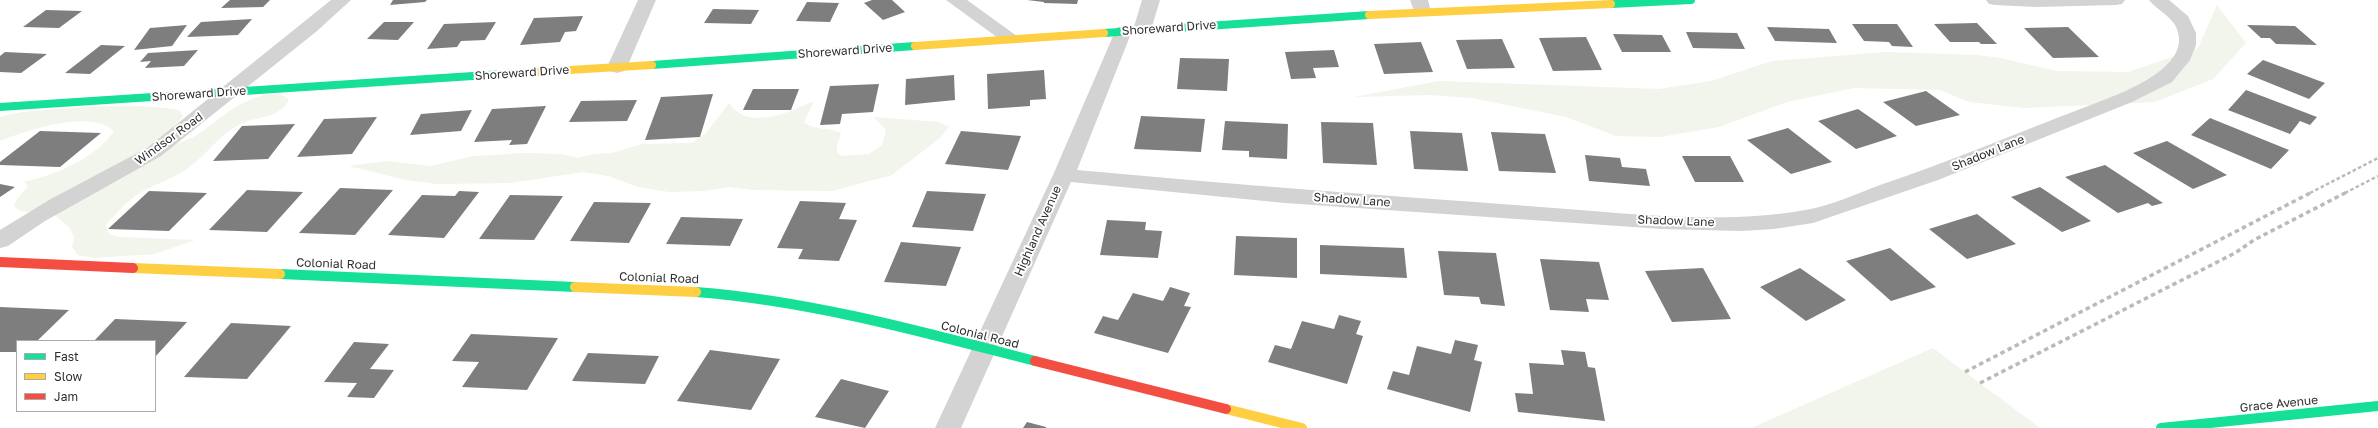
<!DOCTYPE html>
<html>
<head>
<meta charset="utf-8">
<style>
  body { margin:0 }
  #map { position:relative; width:2378px; height:428px; overflow:hidden; background:#fff; font-family:"Golos Text",sans-serif }
  canvas { display:block }
  .legend { position:absolute; left:16px; top:340px; width:140px; height:72px; box-sizing:border-box; background:#fff; border:1px solid #ababab; margin:0; padding:5px 7px; list-style:none; font-size:12px; color:#2e2e2e }
  .legend li { display:flex; align-items:center; gap:8px; height:20px }
  .legend b { width:20px; border:1px solid #ababab }
</style>
</head>
<body>
<div id="map">
<canvas width="2378" height="428"></canvas>
<ul class="legend">
<li><b style="height:5px;background:#16e098"></b>Fast</li>
<li><b style="height:5px;background:#ffcf43"></b>Slow</li>
<li><b style="height:5px;background:#f24e42"></b>Jam</li>
</ul>
</div>
<script>
const c = document.querySelector('canvas').getContext('2d');
c.lineJoin = 'round';
function fill(path, color) { c.fillStyle = color; c.fill(path, 'evenodd'); }
function strokePath(path, color, width, dash) { c.strokeStyle = color; c.lineWidth = width; c.lineCap = dash ? 'butt' : 'round'; c.setLineDash(dash || []); c.stroke(path); }
function write(font, color, halo, rows, align = 'center') {
  c.font = font + ' "Golos Text",sans-serif'; c.lineWidth = 4; c.setLineDash([]); c.textBaseline = 'middle'; c.strokeStyle = halo; c.fillStyle = color; for (const [text, x, y, turn = 0] of rows) {
    c.save(); c.translate(x, y); c.rotate((+turn || 0) * Math.PI / 180); c.textAlign = isNaN(turn) ? turn : align; if (halo) c.strokeText(text, 0, 0); c.fillText(text, 0, 0); c.restore();
  }
}
fill(new Path2D(`
  M2217 5 2246 43 2213 79 2155 102 2024 108 1969 102 1940 90 1854 88 1787 102 1719 127 1660 137 1616 136 1566 117 1472 98 1429 95 1354 97 1439 81 1659 89 1711 81 1772 61 1886 52 1978 55 2000 58 2057 71 2128 72 2198 48Z
  M268 94H280L289 99C281 117 262 116 245 122 220 132 209 153 188 168 176 177 161 182 147 189 132 196 117 212 106 225L109 234 119 237 195 240 155 254 94 258 78 255 72 247 74 237 70 228 55 215 20 211 14 206 17 199 28 186 24 182C55 175 96 158 114 131 90 109 28 130 0 141V117C19 111 38 111 57 109 98 106 139 103 179 110L183 116 172 128 177 144C185 140 196 137 203 131 224 115 241 100 268 94Z
  M814 101 804 122C814 131 829 127 841 133L837 145V152L841 156 869 154 882 145 886 130 874 117 939 122 949 127 940 138 892 175 832 191 753 190 729 187 704 191 669 192 638 187 608 176 583 172 511 183 437 184 406 180 349 166 386 161 431 166 473 156 526 153 562 154 578 158 593 154 612 153 642 144 691 143 706 133 729 103C748 132 790 112 814 101Z
  M1933 348 2040 428H1751Z`), '#f1f5ec');
fill(new Path2D(`
  M230 0H270L263 7 221 8Z
  M393 0H427L425 2 390 5Z
  M872 0H892L905 12 883 20 864 3Z
  M1027 0H1078L1077 4 1044 3V2Z
  M807 2 839 3 830 22 796 21Z
  M713 9 759 10 751 24 704 23Z
  M46 10 82 11 59 28 23 27Z
  M583 16 576 31 565 32 560 42 520 45 534 18Z
  M252 19 238 35 187 37 201 22Z
  M384 22H414L398 40 367 39Z
  M496 22 485 40 461 41 457 47 427 49 444 24Z
  M1977 23 1997 44H1981L1979 42H1950L1934 24Z
  M1852 24H1897L1913 47 1892 46 1889 42 1864 41Z
  M187 25 172 46 134 50 150 28Z
  M2247 25 2295 26 2317 45 2276 44 2270 38H2261Z
  M1767 27 1829 29 1837 43 1775 41Z
  M2068 27 2099 57 2053 58 2024 28Z
  M1686 32 1737 33 1745 49 1693 48Z
  M1613 34 1662 35 1671 52H1622Z
  M1586 37 1602 70 1553 71 1539 38Z
  M1502 39 1515 68 1467 69 1456 40Z
  M1421 42 1433 72 1384 74 1374 44Z
  M101 45 125 46 90 74 65 73Z
  M198 50 184 66 145 68 151 61 140 62 148 53Z
  M1334 50 1339 67 1313 68 1316 78 1291 79 1285 52Z
  M5 52 47 54 21 73 0 72V56Z
  M1180 58 1229 59 1227 91 1177 89Z
  M2263 60 2325 83 2309 99 2247 74Z
  M1044 70 1046 99 1030 100V106L988 109 987 74Z
  M954 75 955 100 905 105 906 79Z
  M879 84 873 112 842 114 840 124 820 125 830 86Z
  M753 89H799L791 110H743Z
  M2246 90 2317 117 2310 125 2300 121 2290 134 2228 110Z
  M1926 91 1960 115 1916 126 1883 102Z
  M713 94 700 137 645 140 661 97Z
  M637 100 627 121 569 122 581 101Z
  M546 106 527 144 509 145 512 140 474 142 492 109Z
  M1858 109 1897 136 1856 149 1818 121Z
  M472 110 461 131 410 135 421 114Z
  M1141 116 1205 119 1201 152 1134 149Z
  M377 117 352 154 297 157 324 119Z
  M2210 118 2289 150 2271 169 2191 135Z
  M1225 121 1288 124 1287 159 1249 157V151L1222 150Z
  M1321 122 1373 123 1377 165 1323 163Z
  M295 124 268 159 213 161 242 126Z
  M1788 128 1832 162 1791 174 1747 140Z
  M40 131 101 133 60 167 0 165V162Z
  M961 131 1021 136 1008 170 945 164Z
  M1410 131 1462 133 1468 171 1414 169Z
  M1491 132 1545 134 1556 173 1499 171Z
  M2167 141 2227 175 2193 189 2133 153Z
  M1585 155 1620 158 1622 167 1646 169 1650 186 1589 181Z
  M1682 156H1730L1744 182H1695Z
  M2105 165 2163 203 2152 206 2148 203 2118 213 2065 177Z
  M0 184 15 187 0 197Z
  M2040 187 2091 221 2062 232 2011 197Z
  M340 188 393 190 355 235 299 233Z
  M247 190 303 192 267 232 209 230Z
  M149 191 207 193 169 231 108 229Z
  M459 191 479 192 444 238 388 235 422 195 455 196Z
  M927 191 986 194 973 231 912 227Z
  M510 195 563 196 534 240 479 239Z
  M800 201 846 203 839 219 857 220 839 261 798 259 803 249 777 248Z
  M594 202 651 203 629 243 570 241Z
  M1977 214 2016 244 1967 259 1929 229Z
  M681 217 743 219 730 246 666 244Z
  M1107 220 1146 222 1145 230 1162 231 1158 258 1100 255Z
  M1236 236 1297 238V278L1234 275Z
  M901 242 961 247 946 286 884 282Z
  M1320 245 1404 248 1407 278 1320 274Z
  M1890 248 1936 287 1891 301 1846 261Z
  M1438 251 1496 253 1505 306 1481 304 1479 297 1444 295Z
  M1540 259 1599 262 1609 300 1586 299 1589 312 1550 310Z
  M1703 268 1731 319 1672 322 1645 271Z
  M1800 268 1846 300 1806 321 1760 287Z
  M1170 287 1190 293 1184 306 1191 307 1168 353 1094 333 1103 316 1118 320 1133 293 1163 301Z
  M0 307 69 310 37 341H17V352H0Z
  M1339 315 1361 321 1356 334 1363 336 1347 384 1268 362 1275 345 1291 349 1302 321 1334 329Z
  M115 319 187 322 155 357V341H94Z
  M231 323 291 326 247 379 184 377Z
  M471 334 558 338 527 390 462 387 479 362 452 361Z
  M1455 340 1478 345 1474 360 1482 362 1470 412 1387 389 1393 371 1409 375 1417 346 1451 354Z
  M354 342 389 344 370 369 394 370 374 398 347 397 357 383 324 382Z
  M710 350 780 359 751 410 677 401Z
  M1561 350 1585 352 1588 367 1595 368 1605 421 1518 412 1515 393 1533 394 1529 363 1564 365Z
  M588 353 659 356 645 384 572 381Z
  M841 379 889 391 865 428 815 417Z
  M1027 422 1046 427V428H1023Z`), '#7e7e7e');
fill(new Path2D(`
  M331 0H351L317 31 161 156 45 221 8 246 0 248V230L49 200 147 148Z
  M638 0H656L627 67 624 71 617 73 610 71 607 67Z
  M946 0H967L1021 39 1019 43H1005Z
  M1142 0H1160L1151 30 1148 34H1136L1133 30Z
  M1410 0H1428L1431 12 1428 16H1416Z
  M1986 0H2125L2122 4 2116 5 2036 7 1995 5 1989 4Z
  M2149 0H2169L2188 16 2196 33V45L2190 60 2172 82 2132 102 1938 180 1813 223 1774 229 1741 231 1662 229 1285 203 1071 182 961 428H935L1053 175 1117 27H1129L1132 31 1077 170C1227 184 1377 195 1528 206 1619 212 1715 226 1805 210 1830 206 1856 194 1880 185 1948 162 2015 134 2083 108 2111 97 2199 69 2175 25 2169 15 2156 9 2149 0Z`), '#d3d3d3');
strokePath(new Path2D(`
  M1611 4 1691 0
  M1104 33 1369 15
  M652 65 915 46
  M0 107 503 74`), '#16e098', 8);
strokePath(new Path2D(`
  M280 274 575 287
  M696 292C812 301 923 332 1035 361
  M2161 428 2378 406`), '#16e098', 10);
strokePath(new Path2D(`
  M1369 15 1611 4
  M915 46 1104 33
  M503 74 652 65`), '#ffcf43', 8);
strokePath(new Path2D(`
  M133 268 280 274
  M575 287 696 292
  M1226 409 1302 428`), '#ffcf43', 10);
strokePath(new Path2D(`
  M0 262 133 268
  M1035 361 1226 409`), '#f24e42', 10);
strokePath(new Path2D(`
  M2310 193 2378 158
  M2345 193 2378 176`), '#bababa', 2.5, [3.5, 2.5]);
strokePath(new Path2D(`
  M1965 372 2312 192
  M1980 383 2235 253 2254 240 2347 192`), '#bababa', 3.5, [4.5, 3.5]);
write('12px', '#2e2e2e', '#fff', [
  ["Shoreward Drive",1169,28,-4],
  ["Shoreward Drive",845,51,-4],
  ["Shoreward Drive",522,73,-4],
  ["Shoreward Drive",199,94,-4],
  ["Windsor Road",169,139,-36],
  ["Shadow Lane",1988,153,-22],
  ["Shadow Lane",1352,200,4],
  ["Shadow Lane",1676,221,2],
  ["Highland Avenue",1038,231,-66],
  ["Colonial Road",336,264,2],
  ["Colonial Road",659,278,2],
  ["Colonial Road",980,335,14],
  ["Grace Avenue",2279,404,-6]
]);
</script>
</body>
</html>
